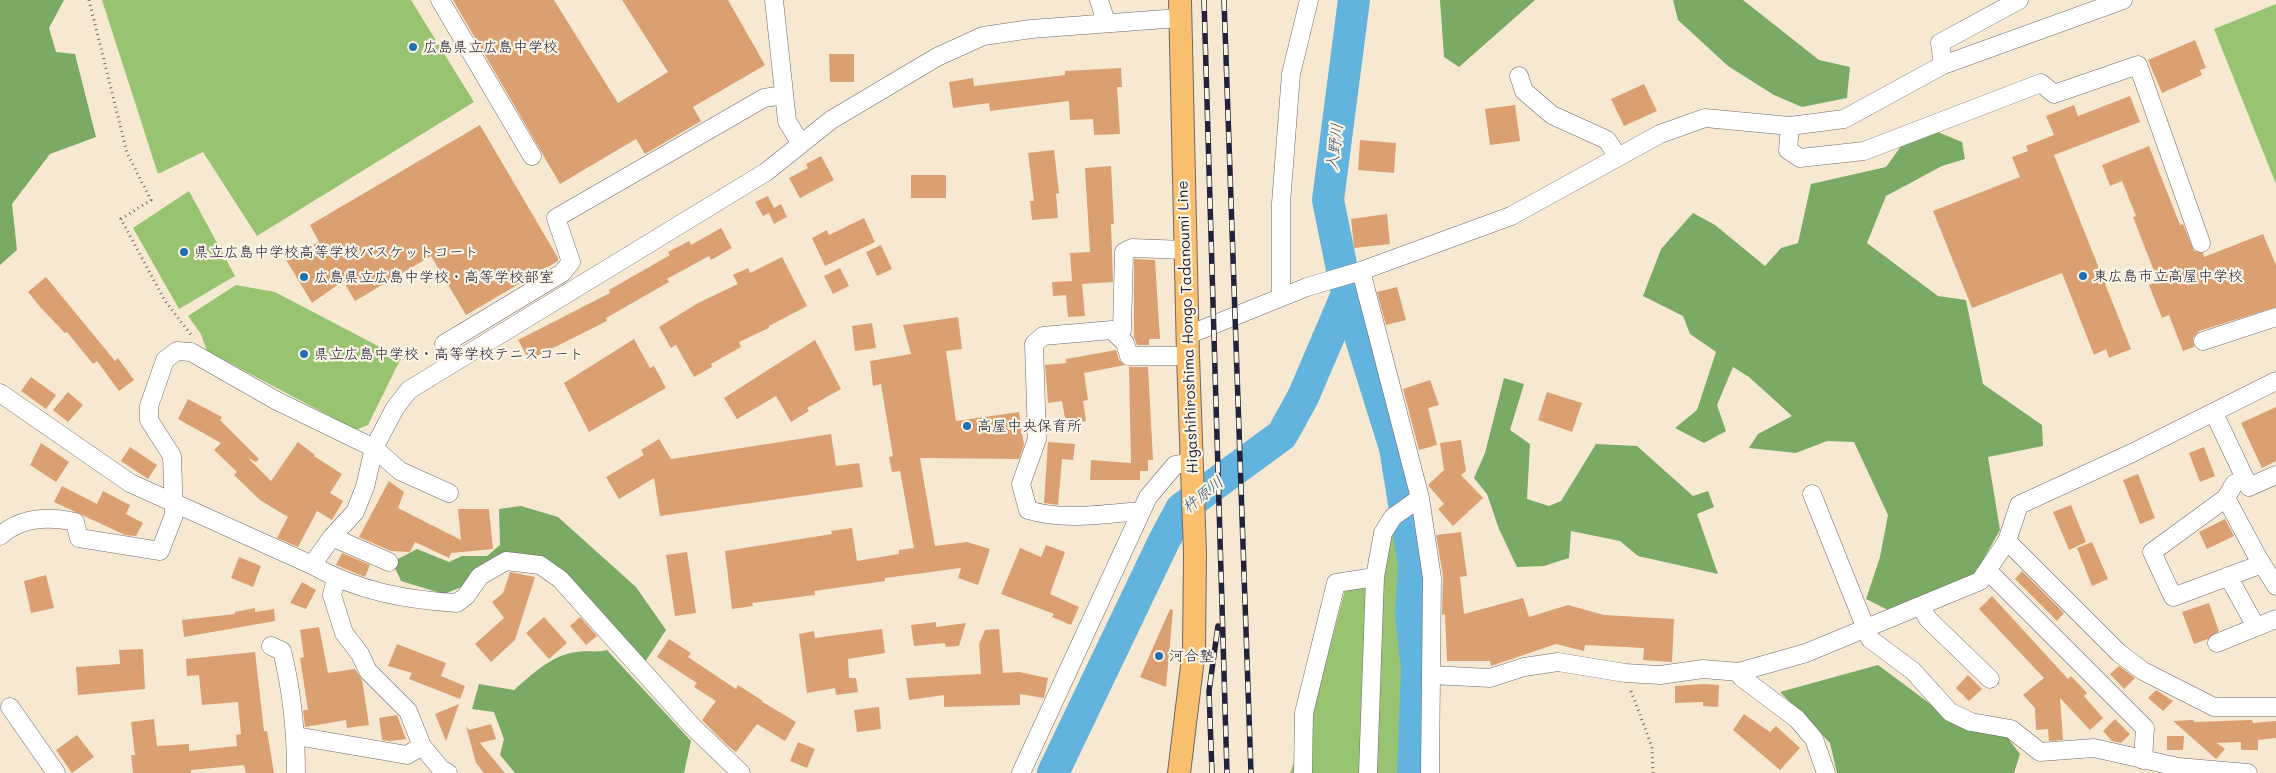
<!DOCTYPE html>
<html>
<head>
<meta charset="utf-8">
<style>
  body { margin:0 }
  canvas { display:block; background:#f7e9d1 }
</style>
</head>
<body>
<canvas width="2276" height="773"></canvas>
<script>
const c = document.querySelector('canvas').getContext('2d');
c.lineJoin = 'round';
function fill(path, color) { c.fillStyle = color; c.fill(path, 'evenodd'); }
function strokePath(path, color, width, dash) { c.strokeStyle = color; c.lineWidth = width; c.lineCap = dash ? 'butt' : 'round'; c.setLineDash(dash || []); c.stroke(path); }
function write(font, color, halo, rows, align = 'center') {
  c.font = font + ' Mali,"Klee One",sans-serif'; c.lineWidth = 4.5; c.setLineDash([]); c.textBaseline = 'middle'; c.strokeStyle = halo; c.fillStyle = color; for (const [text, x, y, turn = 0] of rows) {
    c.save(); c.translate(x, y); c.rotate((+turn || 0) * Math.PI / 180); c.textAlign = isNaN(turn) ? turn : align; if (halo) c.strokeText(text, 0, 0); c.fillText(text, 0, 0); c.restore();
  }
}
fill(new Path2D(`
  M102 0H411L474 102 257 236 203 152 158 174Z
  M2276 4V184L2214 29Z
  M189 191 235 276 179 309 133 228Z
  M236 285 275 292 401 358 368 425 356 430 207 351 201 334 188 316Z
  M1401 525 1404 773H1290L1311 717 1345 590 1375 585 1385 529Z`), '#98c472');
fill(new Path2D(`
  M0 0H64L49 28 56 52 75 54 96 137 50 154 12 204 17 250 0 265Z
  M1440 0H1535L1459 67 1444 57Z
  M1673 0H1743L1819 60 1850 67 1847 98 1802 107 1774 95 1728 66 1678 20Z
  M1938 132 1962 142 1965 159 1942 166 1886 196 1867 243 1938 296 1966 300 1983 384 2042 425 2043 446 1988 457 2000 530 1975 574 1888 610 1866 599 1880 557 1888 515 1854 442 1827 441 1796 453 1749 448 1758 434 1792 416 1749 377 1733 367 1717 405 1726 431 1704 443 1675 428 1697 410 1716 352 1690 334 1683 316 1643 296 1661 249 1693 213 1715 225 1765 266 1781 248 1798 243 1811 184 1886 167 1904 142Z
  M1504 378 1524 384 1510 430 1530 444 1527 499 1549 506 1561 501 1596 444 1637 446 1693 496 1708 491 1714 507 1697 514 1718 574 1638 556 1620 541 1571 531 1569 558 1544 566 1517 567 1499 529 1487 494 1474 478 1485 453Z
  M521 506 558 517 636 587 666 630 645 662 546 561 509 554 469 584 444 594 401 581 389 555 396 560 417 549 449 562 462 556H487L500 545 499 509Z
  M607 650 691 741 684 773H515L500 755 504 739 494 712 472 709 479 684 514 690C531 675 552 655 576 652 587 650 596 653 607 650Z
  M1878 665 1948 717 2004 733 2020 754 2014 773H1837L1830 743 1780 692Z`), '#7aaa64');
strokePath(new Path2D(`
  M1354 0 1328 200 1347 294 1395 448 1414 565 1411 615 1417 668 1413 773
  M1053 773 1164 541 1181 509 1282 435 1303 397 1347 294`), '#62b3dd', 32);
fill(new Path2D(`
  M453 0H554L618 103 668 72 622 0H728L765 65 693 107 701 121 645 154 636 139 560 184Z
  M2195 40 2206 68 2200 70 2202 75 2162 93 2148 60Z
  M829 54H854V82H830Z
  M1121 68 1122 87H1117L1120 134 1094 135 1093 119 1070 120 1069 101 990 111 989 103 953 108 949 82 973 78 974 86 1065 75V71Z
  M1644 84 1657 111 1624 126 1611 99Z
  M2130 96 2140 122 2054 155 2131 349 2109 358 2106 349 2094 355 2062 273 1972 308 1933 211 2020 177 2012 157 2028 151 2026 146 2054 135 2046 116 2074 105 2078 116Z
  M1515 105 1520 141 1490 145 1485 109Z
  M480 125 558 258V261L466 315 431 256 355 301 343 281 312 303 285 258 319 242 310 225Z
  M1360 140 1396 143 1394 173 1358 170Z
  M2149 146 2180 225 2183 224 2194 251 2203 253 2204 257 2263 234 2276 265V307L2199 331 2193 338 2194 347 2183 351 2169 315 2162 318 2149 285 2158 281 2133 217 2136 216 2122 181 2110 186 2102 165Z
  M1054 150 1059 193 1056 194 1058 218 1032 220 1030 201H1034L1028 153Z
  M821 156 834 180 800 198 789 178 808 168 806 164Z
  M1111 166 1114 224H1111L1113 282 1082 284 1085 316 1068 317 1066 295 1053 296 1052 282 1072 281 1070 253 1090 252 1085 168Z
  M911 175H946V198H911Z
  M768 196 774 208 781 204 787 217 774 224 769 213 763 216 755 202Z
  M1387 214 1390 244 1354 248 1351 219Z
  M864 218 875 242 825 266 812 238 827 230 829 235Z
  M721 228 732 248 711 260 709 256 667 279 669 282 606 318 607 321 529 360 518 340 610 293 609 290 670 255 668 252 689 241 691 245Z
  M881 245 892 269 877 276 866 252Z
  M782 257 807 306 769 326V328L739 342 741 347 711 364 712 367 694 377 676 345 671 348 659 327 698 303 738 284 733 275 748 268 750 273Z
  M1134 259 1155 260 1160 339H1149V345H1137L1134 337Z
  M840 268 849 286 833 294 824 276Z
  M46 277 115 361 118 358 134 380 119 391 97 361 93 364 67 332 65 333 41 308 28 292Z
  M1397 287 1406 320 1386 325 1377 292Z
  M958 317 962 349 946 351 956 421 1019 412 1024 445 1019 459 920 458 935 546 967 542 990 549 978 585 958 578 961 568 885 578V581L814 591 815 595 752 603 753 606 732 609 725 551 832 534 831 531 852 528 857 561 899 554V550L914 548 900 471 892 472 889 457 893 456 881 384 873 386 870 361 911 354 903 325Z
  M872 323 876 348 855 351 852 326Z
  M634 339 650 368 654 366 666 388 589 432 564 383Z
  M815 340 841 389 807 408 809 411 791 422 776 396 737 419 724 398Z
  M1116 350 1119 360 1125 365 1084 373 1088 400 1083 401 1086 421 1066 424 1062 401 1048 403 1045 365 1066 363V359Z
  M1129 367H1148L1153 460H1148V471H1140V480H1090L1091 460 1131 463Z
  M31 377 56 395 46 409 21 391Z
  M1430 380 1439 405 1428 408 1437 445 1419 450 1403 389Z
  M68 392 83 405 68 422 53 410Z
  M1547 392 1582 403 1572 432 1538 420Z
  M188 399 222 417 220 420 259 459 256 462 248 458 271 481 298 442 315 455 314 456 342 474 330 493 343 501 332 520 317 511 298 547 277 538 288 517 260 500 234 475 237 472 214 450 221 443 178 419Z
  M2276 407V461L2262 468 2241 423Z
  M831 434 836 466 859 463 863 487 660 516 654 478 619 499 606 477 644 455 641 450 659 439 671 459Z
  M1461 440 1466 471 1461 475 1483 498 1453 526 1438 509 1444 504 1428 485 1444 470 1440 443Z
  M1048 442 1075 444 1073 460 1062 459 1058 505 1044 503Z
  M41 443 69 462 56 482 30 465Z
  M130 447 157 465 148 479 121 461Z
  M2204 447 2215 476 2200 482 2189 453Z
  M2138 474 2155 518 2140 524 2123 480Z
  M389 481 404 492 398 508 461 540 458 509H489L493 549 451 553 449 558 415 542 410 552 391 551 359 537Z
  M62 486 97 504 103 491 130 505 126 514 143 523 136 536 125 535 54 502Z
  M2071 505 2086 542 2069 550 2053 512Z
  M2225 519 2234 536 2207 549 2199 532Z
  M1461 532 1467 576 1460 577 1464 614 1523 598 1529 617 1568 605 1604 615 1674 619 1672 662 1643 660 1644 648 1585 645 1584 651 1556 644 1491 666 1490 661H1447L1445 614 1442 615 1443 576 1436 535Z
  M2092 542 2108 579 2092 586 2077 548Z
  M1046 545 1065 552 1050 594 1079 607 1071 625 1052 617 1054 614 1001 594 1020 548 1041 557Z
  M687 552 696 613 675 616 666 555Z
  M342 553 370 565 365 577 336 565Z
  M239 557 261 566 253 587 231 578Z
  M2022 571 2064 613 2057 621 2015 579Z
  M510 572 535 577 515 640 491 662 475 644 504 618 492 602 503 593Z
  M46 575 54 608 31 613 24 581Z
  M302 582 316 590 306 609 290 603Z
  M1992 596 2068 679 2071 676 2087 693 2084 696 2103 718 2090 730 2060 698 2063 740 2049 741 2048 729 2036 730 2035 708 2023 695 2044 678 1979 609Z
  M2209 603 2219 631 2208 639 2194 644 2182 612Z
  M255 608V612L274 609 275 621 184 637 182 620 235 614V612Z
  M1170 609 1173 610 1166 687 1140 677Z
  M544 617 567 643 549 659 526 633Z
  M580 617 597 636 586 645 570 626Z
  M936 622V627L966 623 959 646 946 647 945 643 914 646 911 625Z
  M319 627 328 673 355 669 362 680 369 725 347 728 346 720 305 727 303 710H308L300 658 304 657 300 630Z
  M882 629 885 653 848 659 849 678H856L858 692 836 695 835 688 807 693 799 634 814 631 815 638Z
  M999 629 1003 673 1019 672 1048 678 1044 698 1020 694V705L944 707V695L909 700 906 678 981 674 979 644 985 630Z
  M669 639 691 653 688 657 736 689 738 685 763 701H761L796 722 785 741 757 724 736 752 728 746 702 720 716 701 694 687 697 683 657 657Z
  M397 644 446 663 441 676 465 686 460 699 409 679 412 673 388 666Z
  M143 649 145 689 78 695 76 667 120 664 119 650Z
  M255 652 264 731H267L274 773H246L244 765 191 770V773H133L131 755H135L131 722 154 719 157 746 189 744V751L237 746 236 735 241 734 238 702 202 705 199 675 187 676 186 659Z
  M2119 666 2135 678 2124 689 2110 674Z
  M1968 675 1982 689 1969 701 1956 688Z
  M1704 684 1719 685 1718 707 1703 706V702L1675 703V686Z
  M2156 690 2173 701 2163 711 2148 698Z
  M459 704 446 741 435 714Z
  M879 707 881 729 857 732 854 710Z
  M1744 714 1770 732 1776 726 1800 748 1780 770 1733 730Z
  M397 715 406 739 390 741 382 740 379 718Z
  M2115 719 2130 734 2121 743 2112 741 2103 731Z
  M2193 720 2195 722 2252 720 2253 723 2276 721V738L2258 740V750H2241V742L2217 743 2225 749 2216 759 2173 721Z
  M491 724 496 739 480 743 505 773H484L476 763 466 726 469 730Z
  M77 735 94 757 72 773 56 750Z
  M2167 736H2184L2183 750H2167Z
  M798 742 815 749 807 768 790 761Z`), '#daa071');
const minor = new Path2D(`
  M440 0 532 156
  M774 0 787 121 801 144
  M1099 0 1106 22
  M1943 65 1940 43 2019 0
  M1519 76 1524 91 1552 115 1607 140 1618 157
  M1790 126 1788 150 1800 158 1864 151 2041 83 2054 94 2138 65 2201 243
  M1361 271 1420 498 1432 578 1430 773
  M1281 297V203L1291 74 1309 0
  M1188 335 1307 287 1361 271 1511 216 1660 134 1705 118 1790 126 1844 119 1943 65 2123 0
  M1119 337 1122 330 1124 252 1132 248 1185 250
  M2203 341 2276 317
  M444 344 562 273 571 262 556 218 764 98 784 95
  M0 393 130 483 312 565C357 591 406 600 457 603L466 596 480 576 506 561 540 565 560 579 692 726 741 773
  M2214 413 2249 487 2276 475
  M2245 478 2234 484 2226 498 2257 556 2276 586
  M1812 494 1870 639 1913 671 1950 712 1971 722 2011 729 2040 752 2094 748 2178 767 2248 773
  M2226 498 2152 552 2173 597 2262 564
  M1141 511C1104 514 1064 521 1028 510L1021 484 1037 439 1034 344 1043 336 1112 330 1125 343 1129 356H1188
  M0 536C21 517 48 516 75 522L79 538 160 551 174 515 172 456 149 420V406L165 360 177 351 191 352 277 401 374 448 400 471 449 493
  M332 537 389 562
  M2007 541 2119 653 2143 671 2214 707H2276
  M312 565 332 537 355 512 365 487 374 448 395 408 409 390 766 172 831 120 937 57 983 36 1031 29 1179 18
  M1988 571 2145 728 2143 760
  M2228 576 2256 627
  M336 579 332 595 344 633 360 654 368 671 408 711 422 746 441 769 448 773
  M1921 607 1928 619 1990 679
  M2217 643 2276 619
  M271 646 282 651C292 691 296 731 296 773
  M1739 672 1741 677 1797 719 1814 739 1826 773
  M1431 675 1490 678 1524 667 1558 662 1625 673 1660 675 1703 669 1739 672 1806 653 1980 581 2007 541 2019 505 2132 453 2276 381
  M10 707 56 773
  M296 736 407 755 422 746
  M1021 773 1148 497 1175 465 1191 462
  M1303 773 1304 713 1336 583 1375 577
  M1368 773 1375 577 1383 533 1393 517 1420 498`);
const major = new Path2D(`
  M1179 773 1194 650 1195 553 1188 356 1180 0`);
strokePath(minor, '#6d6870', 19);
strokePath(major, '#6d6870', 24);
strokePath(new Path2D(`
  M89 0 127 153 151 200 121 219 165 301 192 336
  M1631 691 1652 747 1653 773`), '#6d6870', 3, [1, 4]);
strokePath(minor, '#fff', 18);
strokePath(major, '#f9bf6d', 22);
const rail = new Path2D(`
  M1204 0 1227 773
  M1224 0 1251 773
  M1212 773 1209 691 1218 626`);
strokePath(rail, '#22223b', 5.5);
strokePath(rail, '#fcf5e5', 4, [11]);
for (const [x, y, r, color] of [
  [413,47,5,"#1f6fb2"],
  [184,252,5,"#1f6fb2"],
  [2083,276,5,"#1f6fb2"],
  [304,277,5,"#1f6fb2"],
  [304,354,5,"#1f6fb2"],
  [967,426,5,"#1f6fb2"],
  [1159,656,5,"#1f6fb2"]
]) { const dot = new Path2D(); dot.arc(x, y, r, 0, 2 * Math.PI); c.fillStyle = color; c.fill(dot); strokePath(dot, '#fcf5e5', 2); }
write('15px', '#22223b', '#fcf5e5', [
  ["広島県立広島中学校",423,47],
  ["県立広島中学校高等学校バスケットコート",194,252],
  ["東広島市立高屋中学校",2093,276],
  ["広島県立広島中学校・高等学校部室",314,277],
  ["県立広島中学校・高等学校テニスコート",314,354],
  ["高屋中央保育所",977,426],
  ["河合塾",1169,656]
], 'left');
write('15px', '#22223b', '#fcf5e5', [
  ["Higashihiroshima Hongo Tadanoumi Line",1188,327,-92]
]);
write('italic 16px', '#385574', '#fcf5e5', [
  ["入野川",1335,147,-83],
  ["杵原川",1203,495,-39]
]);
</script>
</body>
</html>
